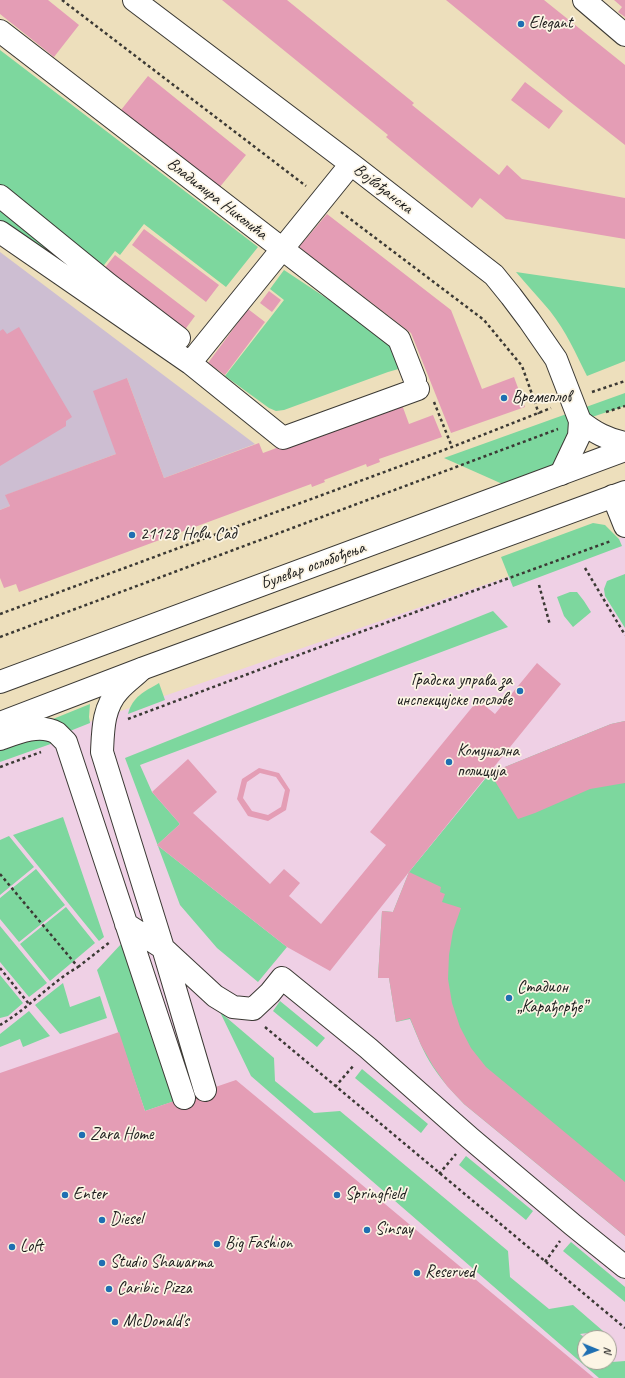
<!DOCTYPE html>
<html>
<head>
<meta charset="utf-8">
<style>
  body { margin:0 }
  #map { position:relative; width:625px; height:1378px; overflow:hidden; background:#eddfbc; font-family:Caveat,sans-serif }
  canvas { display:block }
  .north { position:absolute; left:577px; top:1330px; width:40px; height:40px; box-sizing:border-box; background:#fcf5e5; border:1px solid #a29e95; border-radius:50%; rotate:91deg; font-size:11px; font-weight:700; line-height:16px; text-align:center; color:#1c1c1c }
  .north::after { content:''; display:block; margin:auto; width:14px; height:18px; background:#1f6fb2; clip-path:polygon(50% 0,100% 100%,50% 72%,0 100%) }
</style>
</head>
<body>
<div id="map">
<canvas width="625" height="1378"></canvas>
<div class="north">N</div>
</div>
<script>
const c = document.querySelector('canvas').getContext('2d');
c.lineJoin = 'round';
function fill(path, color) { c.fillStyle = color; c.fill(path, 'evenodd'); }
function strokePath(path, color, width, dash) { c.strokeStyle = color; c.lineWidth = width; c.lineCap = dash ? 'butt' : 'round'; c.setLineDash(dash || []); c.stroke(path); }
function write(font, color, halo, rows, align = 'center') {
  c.font = font + ' Caveat,sans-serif'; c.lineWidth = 3.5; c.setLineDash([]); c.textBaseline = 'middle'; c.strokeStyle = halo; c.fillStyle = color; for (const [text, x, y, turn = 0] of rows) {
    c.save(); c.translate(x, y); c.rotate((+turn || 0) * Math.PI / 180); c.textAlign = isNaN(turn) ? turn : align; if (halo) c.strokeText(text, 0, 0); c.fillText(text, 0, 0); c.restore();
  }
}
fill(new Path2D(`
  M625 536V1378H0V753ZM585 1338H609V1362H585Z`), '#efd0e5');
fill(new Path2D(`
  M0 252 255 444 164 478 127 378 116 454 6 495 10 506 0 510Z`), '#cdbed2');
fill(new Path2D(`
  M0 50 258 247 226 287 144 224 120 255 115 251 80 296 0 235Z
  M284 270 385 337 402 368 388 372 284 410 276 411 269 408 225 376 284 300 270 289Z
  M516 272 625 288V361L587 376C576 354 566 331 550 311 539 298 527 285 516 272Z
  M625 393V406L580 421 572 453 516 490 444 458Z
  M593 523 605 525 619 539 622 546 513 587 501 557Z
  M625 574V628L605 596 604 589 607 581Z
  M570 592H577L584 601 591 612 573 627 564 616 557 597Z
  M493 611 508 627 140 765 152 792 180 824 157 845 287 947 258 982 217 948 180 905 125 758Z
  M159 683 165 700 128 714C133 696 144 692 159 683Z
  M90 704 89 717 90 723 65 733 58 723 53 719Z
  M625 721V1236L464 1104C453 1092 442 1081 433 1067 423 1052 417 1035 410 1019L396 1022 389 978H378L382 911 393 912 409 872 490 773 611 724Z
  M39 736 59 741 0 762V746Z
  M63 817 104 937 99 941 13 835Z
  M9 836 34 867 0 895V840Z
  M36 869 65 905 19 942 0 919V898Z
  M66 907 95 943 50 981 20 944Z
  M0 926 47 983 29 997 0 962Z
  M122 943 175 1101 145 1111 97 970Z
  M0 975 23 1003 8 1016 0 1018Z
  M63 983 70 1007 100 996 107 1018 60 1034 35 1005Z
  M280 1001 325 1038 317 1047 273 1011Z
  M29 1011 50 1036 23 1047 20 1039 0 1047V1034Z
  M220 1012 274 1058 275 1081 314 1113 340 1111 508 1251 510 1277 549 1309 573 1305 603 1331 580 1334 585 1338V1362H609V1359L612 1362 625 1361V1378H599L251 1076Z
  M362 1069 428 1124 421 1133 355 1078Z
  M466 1156 533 1211 526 1220 459 1165Z
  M571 1242 625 1287V1302L563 1251Z`), '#7dd79e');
fill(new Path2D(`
  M0 0H48L79 25 54 57 0 14Z
  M222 0H287L414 103 412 105 499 175 507 165 522 179 625 198V239L506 219 480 198 472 208 386 137 388 135Z
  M446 0H544L625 65V145L569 101Z
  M614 0H625V17L618 12 622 7Z
  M148 76 246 155 219 188 121 110Z
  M525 82 563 111 549 129 511 100Z
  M327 214 451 310 482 389 514 377 525 407 451 433 411 333 299 247Z
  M144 229 219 285 206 302 132 245Z
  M115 255 195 316 181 335 100 274Z
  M269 291 281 300 272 312 260 303Z
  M248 309 265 322 225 375 208 363Z
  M19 327 72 417 66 421V426L0 466V331L3 329 7 334Z
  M127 378 164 478 259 443 263 453 401 402 409 424 433 415 442 437 379 459 380 462 367 467 366 464 324 480 325 482 312 487 311 484 19 592 16 584 4 588 0 578V510L10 506 5 495 116 454 93 391Z
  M537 663 561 684 409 872 441 887 440 892 445 894 442 902 461 908 453 931 449 955 448 979 452 1003 460 1027 471 1048 486 1067 625 1182V1236L464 1104 447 1086 433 1066 421 1045 410 1018 396 1022 389 978H378L382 911 393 912 409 872 330 971 287 947 157 845 180 824 152 792 188 759 217 792 193 813 270 884 284 869 300 883 289 896 321 924 386 845 370 832 478 700 495 714Z
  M625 721V783L590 789 535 813 518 819 490 773 611 724Z
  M259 768 279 773 290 790 286 810 268 821 248 816 237 799 242 779ZM260 773 276 777 285 790 281 807 268 815 252 811 243 798 247 782Z
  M119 1032 145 1111 236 1080 594 1378H0V1073Z`), '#e49db5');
const minor = new Path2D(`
  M134 0 351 164 494 275 511 296 529 320 556 359 580 421 579 436 561 474
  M584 0 625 35
  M0 31 399 339 415 380
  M0 196 108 284 179 338
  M0 232 190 363 283 438 418 389
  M190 363 351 164
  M580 421C595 433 607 439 625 443
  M613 496 625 526
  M142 669C135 676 126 682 119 690 103 707 103 730 102 752L163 948 205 1090
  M0 739C16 733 40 723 57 733 60 736 63 739 66 742L184 1098
  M126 924 163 948 215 996 233 1007 253 1009 270 993 282 978 368 1048 470 1138 573 1225 625 1267`);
const major = new Path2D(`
  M0 682 625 450
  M0 723 144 668 625 492`);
strokePath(minor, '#3b3934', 24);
strokePath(major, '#3b3934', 24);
strokePath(new Path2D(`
  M62 0 306 186
  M341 212 484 320 522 366 539 414
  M592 392 625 381
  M434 402 452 447
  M606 412 625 406
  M585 568 625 635
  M539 585 550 625
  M0 614 452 447 551 408
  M0 637 558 429
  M128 719 344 638 611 541
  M0 767 41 752
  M0 874 78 967C50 983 28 1009 0 1025
  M78 967 110 942
  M0 968 29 1004
  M265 1027 625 1328
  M335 1087 354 1065
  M439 1174 456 1154
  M545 1262 560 1241`), '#3b3934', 2.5, [3, 3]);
strokePath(minor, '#fff', 22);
strokePath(major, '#fff', 22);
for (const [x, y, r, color] of [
  [521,24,4,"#1f6fb2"],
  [504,398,4,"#1f6fb2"],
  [132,535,4,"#1f6fb2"],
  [520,691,4,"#1f6fb2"],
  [449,762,4,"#1f6fb2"],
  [509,998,4,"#1f6fb2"],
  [82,1135,4,"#1f6fb2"],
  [65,1195,4,"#1f6fb2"],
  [337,1195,4,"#1f6fb2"],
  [102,1220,4,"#1f6fb2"],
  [367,1230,4,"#1f6fb2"],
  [217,1244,4,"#1f6fb2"],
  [12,1247,4,"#1f6fb2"],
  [102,1263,4,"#1f6fb2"],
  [417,1273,4,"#1f6fb2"],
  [109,1289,4,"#1f6fb2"],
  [115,1322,4,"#1f6fb2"]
]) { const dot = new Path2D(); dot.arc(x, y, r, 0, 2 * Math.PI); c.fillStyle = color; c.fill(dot); strokePath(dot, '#fcf5e5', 1.5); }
write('17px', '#1c1c1c', '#fcf5e5', [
  ["Elegant",529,24],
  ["Времеплов",512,398],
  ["21128 Нови Сад",140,535],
  ["Градска управа за",512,681,"right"],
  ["инспекцијске послове",512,701,"right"],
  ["Комунална",457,752],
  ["полиција",457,772],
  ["Стадион",517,988],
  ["„Карађорђе”",517,1008],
  ["Zara Home",90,1135],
  ["Enter",73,1195],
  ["Springfield",345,1195],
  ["Diesel",110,1220],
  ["Sinsay",375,1230],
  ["Big Fashion",225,1244],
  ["Loft",20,1247],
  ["Studio Shawarma",110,1263],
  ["Reserved",425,1273],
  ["Caribic Pizza",117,1289],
  ["McDonald's",123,1322]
], 'left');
write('17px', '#1c1c1c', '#fcf5e5', [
  ["Војвођанска",383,189,38],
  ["Владимира Николића",217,199,38],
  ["Булевар ослобођења",313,566,-20]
]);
</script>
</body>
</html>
